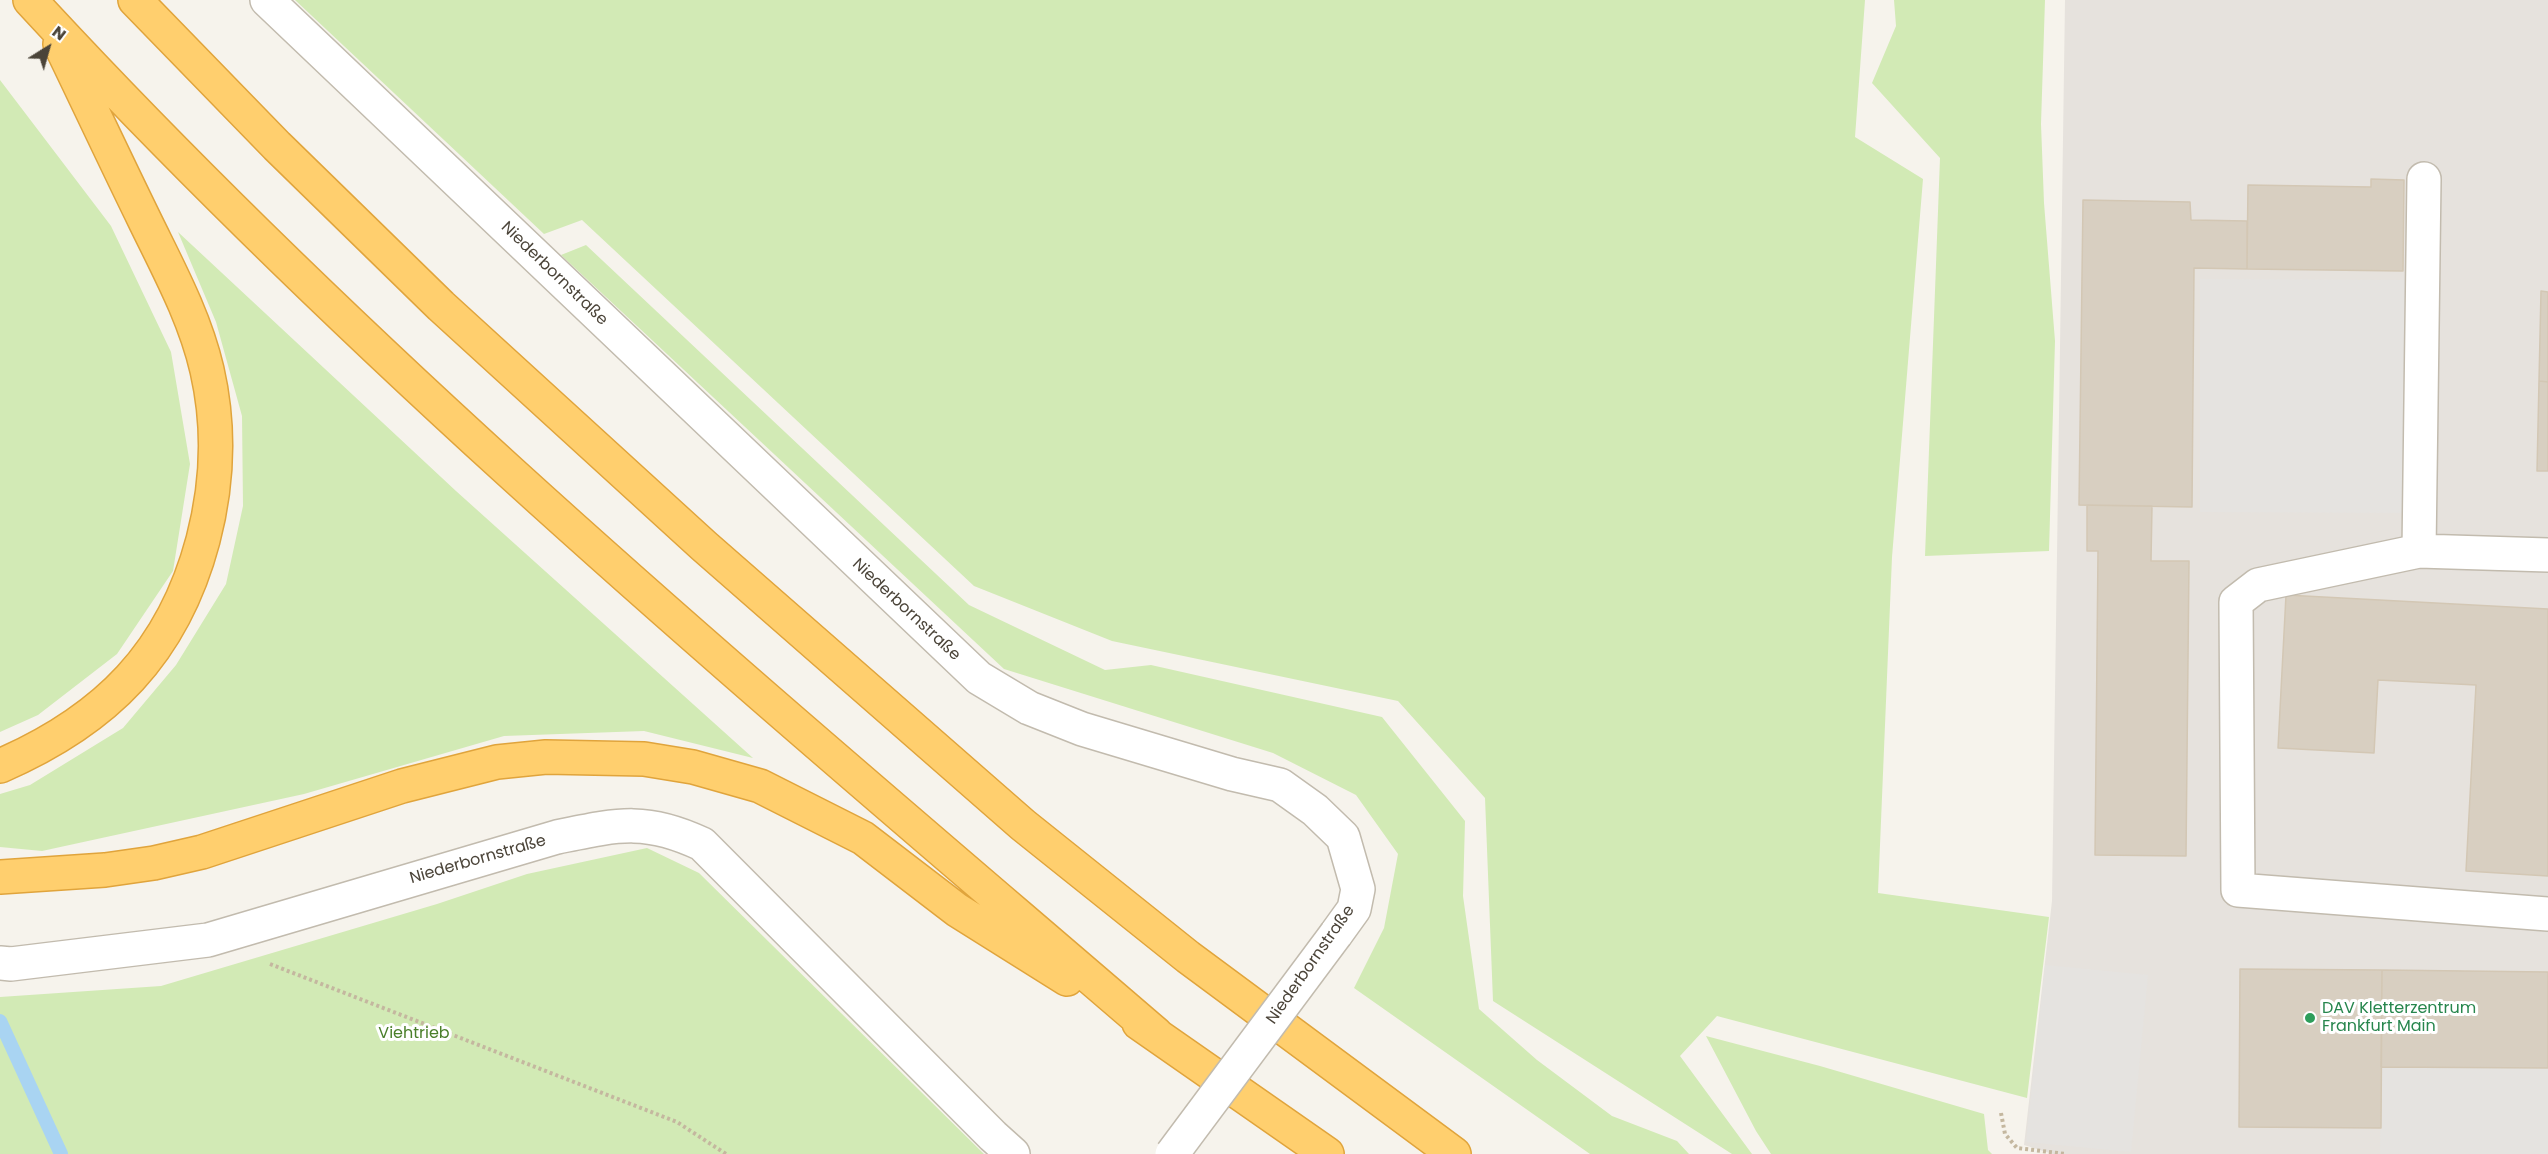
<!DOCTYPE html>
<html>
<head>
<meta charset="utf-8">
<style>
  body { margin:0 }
  #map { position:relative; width:2548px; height:1154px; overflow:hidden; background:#f6f3ec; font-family:Poppins,sans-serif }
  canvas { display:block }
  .north { position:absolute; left:18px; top:18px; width:60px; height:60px; -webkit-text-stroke:4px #fff; paint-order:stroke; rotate:37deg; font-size:16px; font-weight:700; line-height:24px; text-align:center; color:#4b4439 }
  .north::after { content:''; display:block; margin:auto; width:21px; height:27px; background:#4b4439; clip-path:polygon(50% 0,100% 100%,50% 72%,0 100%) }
</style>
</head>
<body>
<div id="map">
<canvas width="2548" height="1154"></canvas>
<div class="north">N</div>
</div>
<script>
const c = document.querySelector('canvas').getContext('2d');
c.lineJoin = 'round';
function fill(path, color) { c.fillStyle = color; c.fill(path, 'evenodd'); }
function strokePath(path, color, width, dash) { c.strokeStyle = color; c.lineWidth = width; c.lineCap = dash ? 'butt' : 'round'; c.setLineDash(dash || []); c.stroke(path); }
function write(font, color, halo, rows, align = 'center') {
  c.font = font + ' Poppins,sans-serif'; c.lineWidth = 6; c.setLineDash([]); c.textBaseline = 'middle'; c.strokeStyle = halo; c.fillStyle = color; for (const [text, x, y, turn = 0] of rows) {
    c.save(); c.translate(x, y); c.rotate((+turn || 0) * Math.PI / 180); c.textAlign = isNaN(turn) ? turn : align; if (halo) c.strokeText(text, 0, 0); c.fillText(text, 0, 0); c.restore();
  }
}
fill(new Path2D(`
  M2065 0H2548V1154H2053L2024 1145 2052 901Z`), '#e6e2dd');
fill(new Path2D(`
  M295 0H1865L1855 137 1923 179 1892 557 1878 893 2049 917 2027 1098 1717 1016 1680 1056 1752 1154H1732L1493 1001 1485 798 1398 701 1112 641 974 586 582 220 544 234Z
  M1894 0H2045L2041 124 2044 203 2055 341 2049 551 1925 556 1940 158 1872 83 1896 26Z
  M0 80 111 226 171 352 190 464 173 571 117 654 38 715 0 732Z
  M178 232 456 491 753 758 644 731 504 736 304 794 42 851 0 847V794L30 785 123 728 176 665 226 584 243 506 242 416 216 322Z
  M586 245 969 605 1105 670 1151 665 1382 717 1465 821 1463 896 1479 1009 1537 1060 1612 1116 1677 1141 1689 1154H1590L1354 988 1384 928 1398 854 1356 795 1273 753 1004 669 561 255Z
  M647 848 699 873 984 1154H0V997L161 986 437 904 527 874Z
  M1706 1036 1820 1066 1984 1114 1988 1150 1992 1154H1771L1756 1131Z`), '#d2eab5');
fill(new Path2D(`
  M2200 279 2422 280 2420 513 2200 512Z
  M2045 965 2148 975 2131 1152 2026 1142Z
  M2381 1067 2548 1068V1154H2380Z`), '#e5e3e0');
strokePath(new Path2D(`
  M0 1021 61 1154`), '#a9d4f2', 14);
const building = new Path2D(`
  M2371 179 2404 180 2403 271 2247 269 2248 185 2371 187Z
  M2083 200 2190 202 2191 220 2247 221V269L2194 268 2192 507 2079 505Z
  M2541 291 2548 292V382L2539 381Z
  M2539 381 2548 382V471H2537Z
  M2087 505 2152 506 2151 561H2189L2186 856 2095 855 2098 551H2087Z
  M2286 595 2548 609V876L2466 871 2476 685 2378 680 2374 753 2278 748Z
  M2240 969 2382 970 2381 1128 2239 1127Z
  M2382 970 2548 972V1068L2381 1067Z`);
fill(building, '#d8cfc1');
strokePath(building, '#d3c7b4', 1.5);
const minor = new Path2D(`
  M267 0 979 678 1029 708 1082 729 1232 774 1280 785 1315 810 1343 837 1358 889 1354 909 1336 934
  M2419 551 2424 179
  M2548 555 2419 551 2258 585 2236 602 2238 890 2548 914
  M0 963 11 964 208 940 557 837C616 825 645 817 702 844L993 1136 1013 1154`);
const highway = new Path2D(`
  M30 0C376 375 770 702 1156 1034
  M135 0 277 146 441 306 704 546 1023 825 1188 957 1454 1154
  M0 766C106 720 173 653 203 540 218 483 220 427 207 370 195 318 169 270 146 223 117 164 89 104 60 44
  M0 877 105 870 154 863 202 852 402 786 497 762 546 757 644 759 693 767 760 786 863 838 957 910 1067 979
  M1139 1023 1327 1154`);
strokePath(minor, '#c2bbae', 36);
strokePath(highway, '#e0a43c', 36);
strokePath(new Path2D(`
  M270 964 677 1122 726 1154
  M2001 1113 2005 1134 2017 1148 2066 1154`), '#c4b79f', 4, [3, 3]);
strokePath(minor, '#fff', 33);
strokePath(highway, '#ffcf6e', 33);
const minorBridge = new Path2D(`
  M1172 1154 1336 934`);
strokePath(minorBridge, '#c2bbae', 36, []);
strokePath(minorBridge, '#fff', 33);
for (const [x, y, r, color] of [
  [2310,1018,6,"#2e9e5b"]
]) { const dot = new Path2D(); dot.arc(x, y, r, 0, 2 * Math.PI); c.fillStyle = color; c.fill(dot); strokePath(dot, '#fff', 2); }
write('16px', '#4b4439', '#fff', [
  ["Niederbornstraße",554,274,44],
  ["Niederbornstraße",906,610,43],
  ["Niederbornstraße",478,860,-16],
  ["Niederbornstraße",1311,965,-55]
]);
write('16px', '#27864d', '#fff', [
  ["DAV Kletterzentrum",2322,1009],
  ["Frankfurt Main",2322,1027]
], 'left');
write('16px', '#4a7f2a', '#fff', [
  ["Viehtrieb",414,1034]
]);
</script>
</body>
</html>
